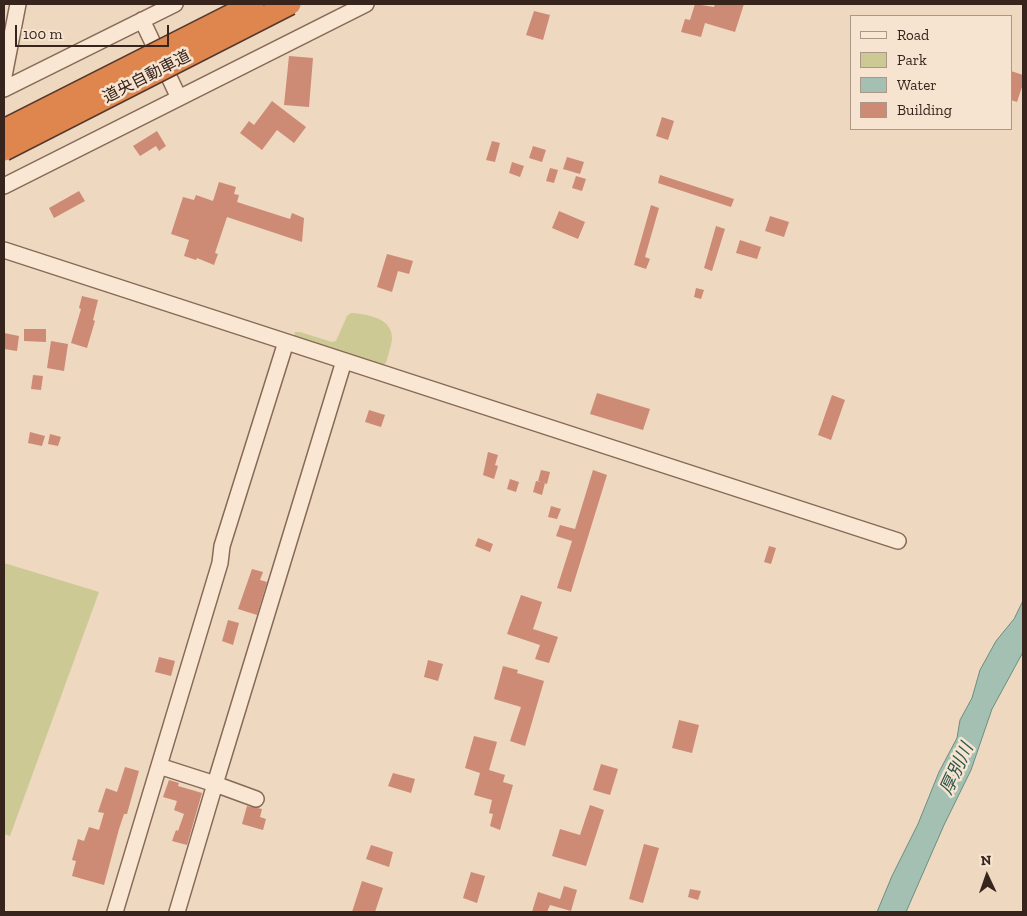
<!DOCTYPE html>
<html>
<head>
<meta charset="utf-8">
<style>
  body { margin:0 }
  #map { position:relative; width:1027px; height:916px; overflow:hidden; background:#eed8c0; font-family:"Zilla Slab",serif }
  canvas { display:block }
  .frame { position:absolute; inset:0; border:5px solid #37241c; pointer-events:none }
  .legend { position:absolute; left:850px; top:15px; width:162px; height:115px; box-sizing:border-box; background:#f6e4d0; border:1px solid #aa9788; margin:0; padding:6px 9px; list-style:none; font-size:15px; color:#37241c }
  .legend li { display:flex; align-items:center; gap:10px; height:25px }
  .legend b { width:25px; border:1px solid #aa9788 }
  .north { position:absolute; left:962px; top:851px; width:50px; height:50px; -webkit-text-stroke:4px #f6e4d0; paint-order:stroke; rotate:357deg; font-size:14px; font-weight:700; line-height:20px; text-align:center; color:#37241c }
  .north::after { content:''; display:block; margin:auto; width:18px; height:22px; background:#37241c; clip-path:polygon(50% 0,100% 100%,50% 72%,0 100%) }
  .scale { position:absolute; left:15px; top:25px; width:154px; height:22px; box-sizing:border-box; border:2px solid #37241c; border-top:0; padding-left:6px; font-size:15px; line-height:18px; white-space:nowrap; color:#37241c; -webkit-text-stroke:4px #f6e4d0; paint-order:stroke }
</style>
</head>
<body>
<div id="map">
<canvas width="1027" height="916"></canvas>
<div class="frame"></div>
<ul class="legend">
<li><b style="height:6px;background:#f9e7d3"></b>Road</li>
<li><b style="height:14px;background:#ccc994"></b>Park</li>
<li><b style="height:14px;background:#a3c0b2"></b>Water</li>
<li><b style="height:14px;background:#cd8a75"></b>Building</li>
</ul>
<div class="north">N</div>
<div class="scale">100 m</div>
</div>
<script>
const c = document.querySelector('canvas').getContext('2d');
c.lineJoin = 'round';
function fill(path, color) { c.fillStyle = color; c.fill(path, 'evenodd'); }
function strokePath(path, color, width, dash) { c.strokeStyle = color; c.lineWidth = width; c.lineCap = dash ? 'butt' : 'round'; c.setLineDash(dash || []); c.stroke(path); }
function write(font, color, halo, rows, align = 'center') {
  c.font = font + ' "Zilla Slab","Noto Sans JP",serif'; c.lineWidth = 5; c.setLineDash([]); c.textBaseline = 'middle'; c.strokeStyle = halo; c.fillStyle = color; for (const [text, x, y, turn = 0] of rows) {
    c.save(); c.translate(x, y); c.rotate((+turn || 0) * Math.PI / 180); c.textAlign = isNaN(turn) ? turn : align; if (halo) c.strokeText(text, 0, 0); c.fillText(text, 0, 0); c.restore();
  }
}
fill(new Path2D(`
  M351 313C367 314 393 318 392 339 391 347 388 355 386 363L381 366 294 337 295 332H300L332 342 336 341 347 316Z
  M4 563 99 592 10 836 4 834Z`), '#ccc994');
const water = new Path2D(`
  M1023 601V652L992 709 971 770 944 825 906 912H877L892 876 918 824 939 772 957 738 960 720 972 698 980 670 996 641 1014 619Z`);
fill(water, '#a3c0b2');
strokePath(water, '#6a8e7f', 1);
fill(new Path2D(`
  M695 4 714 7 715 4H744L735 32 705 23 701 37 681 32 685 19 690 20Z
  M534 11 550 15 543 40 526 35Z
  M289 56 313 58 309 107 284 105Z
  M1011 71 1023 75V84L1017 102 1011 100Z
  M272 101 306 127 294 143 277 130 262 150 240 133 249 121 254 125Z
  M662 117 674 121 668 140 656 136Z
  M157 131 166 146 159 151 156 146 140 156 133 146Z
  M492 141 500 143 495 162 486 160Z
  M533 146 546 150 542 162 529 158Z
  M567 157 584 162 580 174 563 169Z
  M512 162 524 166 520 177 509 173Z
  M550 168 558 170 554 183 546 181Z
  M660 175 734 199 731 207 658 183Z
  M576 176 586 179 582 191 572 188Z
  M219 182 236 187 234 194 239 195 237 202 290 219 292 213 304 218 302 242 227 217 215 253 218 254 214 265 197 258 196 260 184 256 189 240 171 234 183 197 194 200 196 195 213 201Z
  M79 191 85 201 54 218 49 208Z
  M651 205 659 208 645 257 650 259 646 269 634 265Z
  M559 211 585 222 578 239 552 228Z
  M770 216 789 222 784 237 765 231Z
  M716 226 725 229 712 271 704 268Z
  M740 240 761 247 757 259 736 253Z
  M387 254 413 261 409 274 398 271 392 292 377 287Z
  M696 288 704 290 701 299 694 297Z
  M82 296 98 300 93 320 95 321 87 348 71 343 81 309 79 308Z
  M24 329H46V342L24 341Z
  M4 333 19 336 17 351 4 349Z
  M51 341 68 344 64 371 47 368Z
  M33 375 43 376 41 390 31 389Z
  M597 393 650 409 643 430 590 414Z
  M832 395 845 400 831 440 818 435Z
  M369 410 385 415 381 427 365 422Z
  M30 432 45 436 42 446 28 443Z
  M50 434 61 437 58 446 48 444Z
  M488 452 498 455 495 465 498 466 494 479 483 475Z
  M541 470 550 472 547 484 538 481Z
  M593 470 607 475 571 592 557 588 572 541 556 536 560 525 575 529Z
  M510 479 519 482 516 492 507 489Z
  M536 481 545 483 542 495 533 492Z
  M551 506 561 509 557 519 548 517Z
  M478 538 493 544 490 552 475 546Z
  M769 546 776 548 771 564 764 562Z
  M252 569 263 572 260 580 267 582 257 615 238 609Z
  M521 595 542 602 533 629 558 637 549 663 535 659 540 645 507 634Z
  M228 620 239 623 233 645 222 641Z
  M159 657 175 661 171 676 155 672Z
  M428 660 443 664 438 681 424 677Z
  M503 666 518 670 517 673 544 681 525 746 510 741 521 707 494 699Z
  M679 720 699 725 692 753 672 748Z
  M474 736 497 742 489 770 505 775 503 782 513 785 500 830 490 826 493 814 489 813 492 800 474 795 480 773 465 768Z
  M601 764 618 769 610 795 593 790Z
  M125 767 139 771 127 814H124L119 829 104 885 72 876 76 861 72 860 78 839 84 841 89 827 99 830 104 813 98 812 106 788 117 792Z
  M393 773 415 779 411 793 388 786Z
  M169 780 179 783 178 786 202 793 187 845 172 841 176 830 178 831 184 814 174 810 177 801 163 797Z
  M590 805 604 810 586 866 552 856 560 829 580 835Z
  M247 806 262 809 260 817 266 819 263 830 242 824Z
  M644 844 659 848 643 903 629 899Z
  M371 845 393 852 389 867 366 859Z
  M471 872 485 876 477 903 463 898Z
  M362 881 383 888 375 912H352Z
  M564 886 577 890 571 911 550 905 547 912H532L538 892 560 899Z
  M690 889 701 891 698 900 688 897Z`), '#cd8a75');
const minor = new Path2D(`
  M142 20 179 98
  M4 76 18 4
  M4 89 175 4
  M4 186 366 4
  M4 250 898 541
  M159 766 215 784 177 912
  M256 799 215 784 344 361
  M115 912 220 563 222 546 286 342`);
strokePath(minor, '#876958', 18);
strokePath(minor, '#f9e7d3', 15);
const highwayBridge = new Path2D(`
  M4 130 253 4
  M4 150 290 4`);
strokePath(highwayBridge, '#55382c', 24, []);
strokePath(highwayBridge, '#df864f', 21);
write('16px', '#37241c', '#f6e4d0', [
  ["道央自動車道",147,77,-27]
]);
write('italic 18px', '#2b574c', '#f6e4d0', [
  ["厚別川",957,769,-65]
]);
</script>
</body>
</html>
